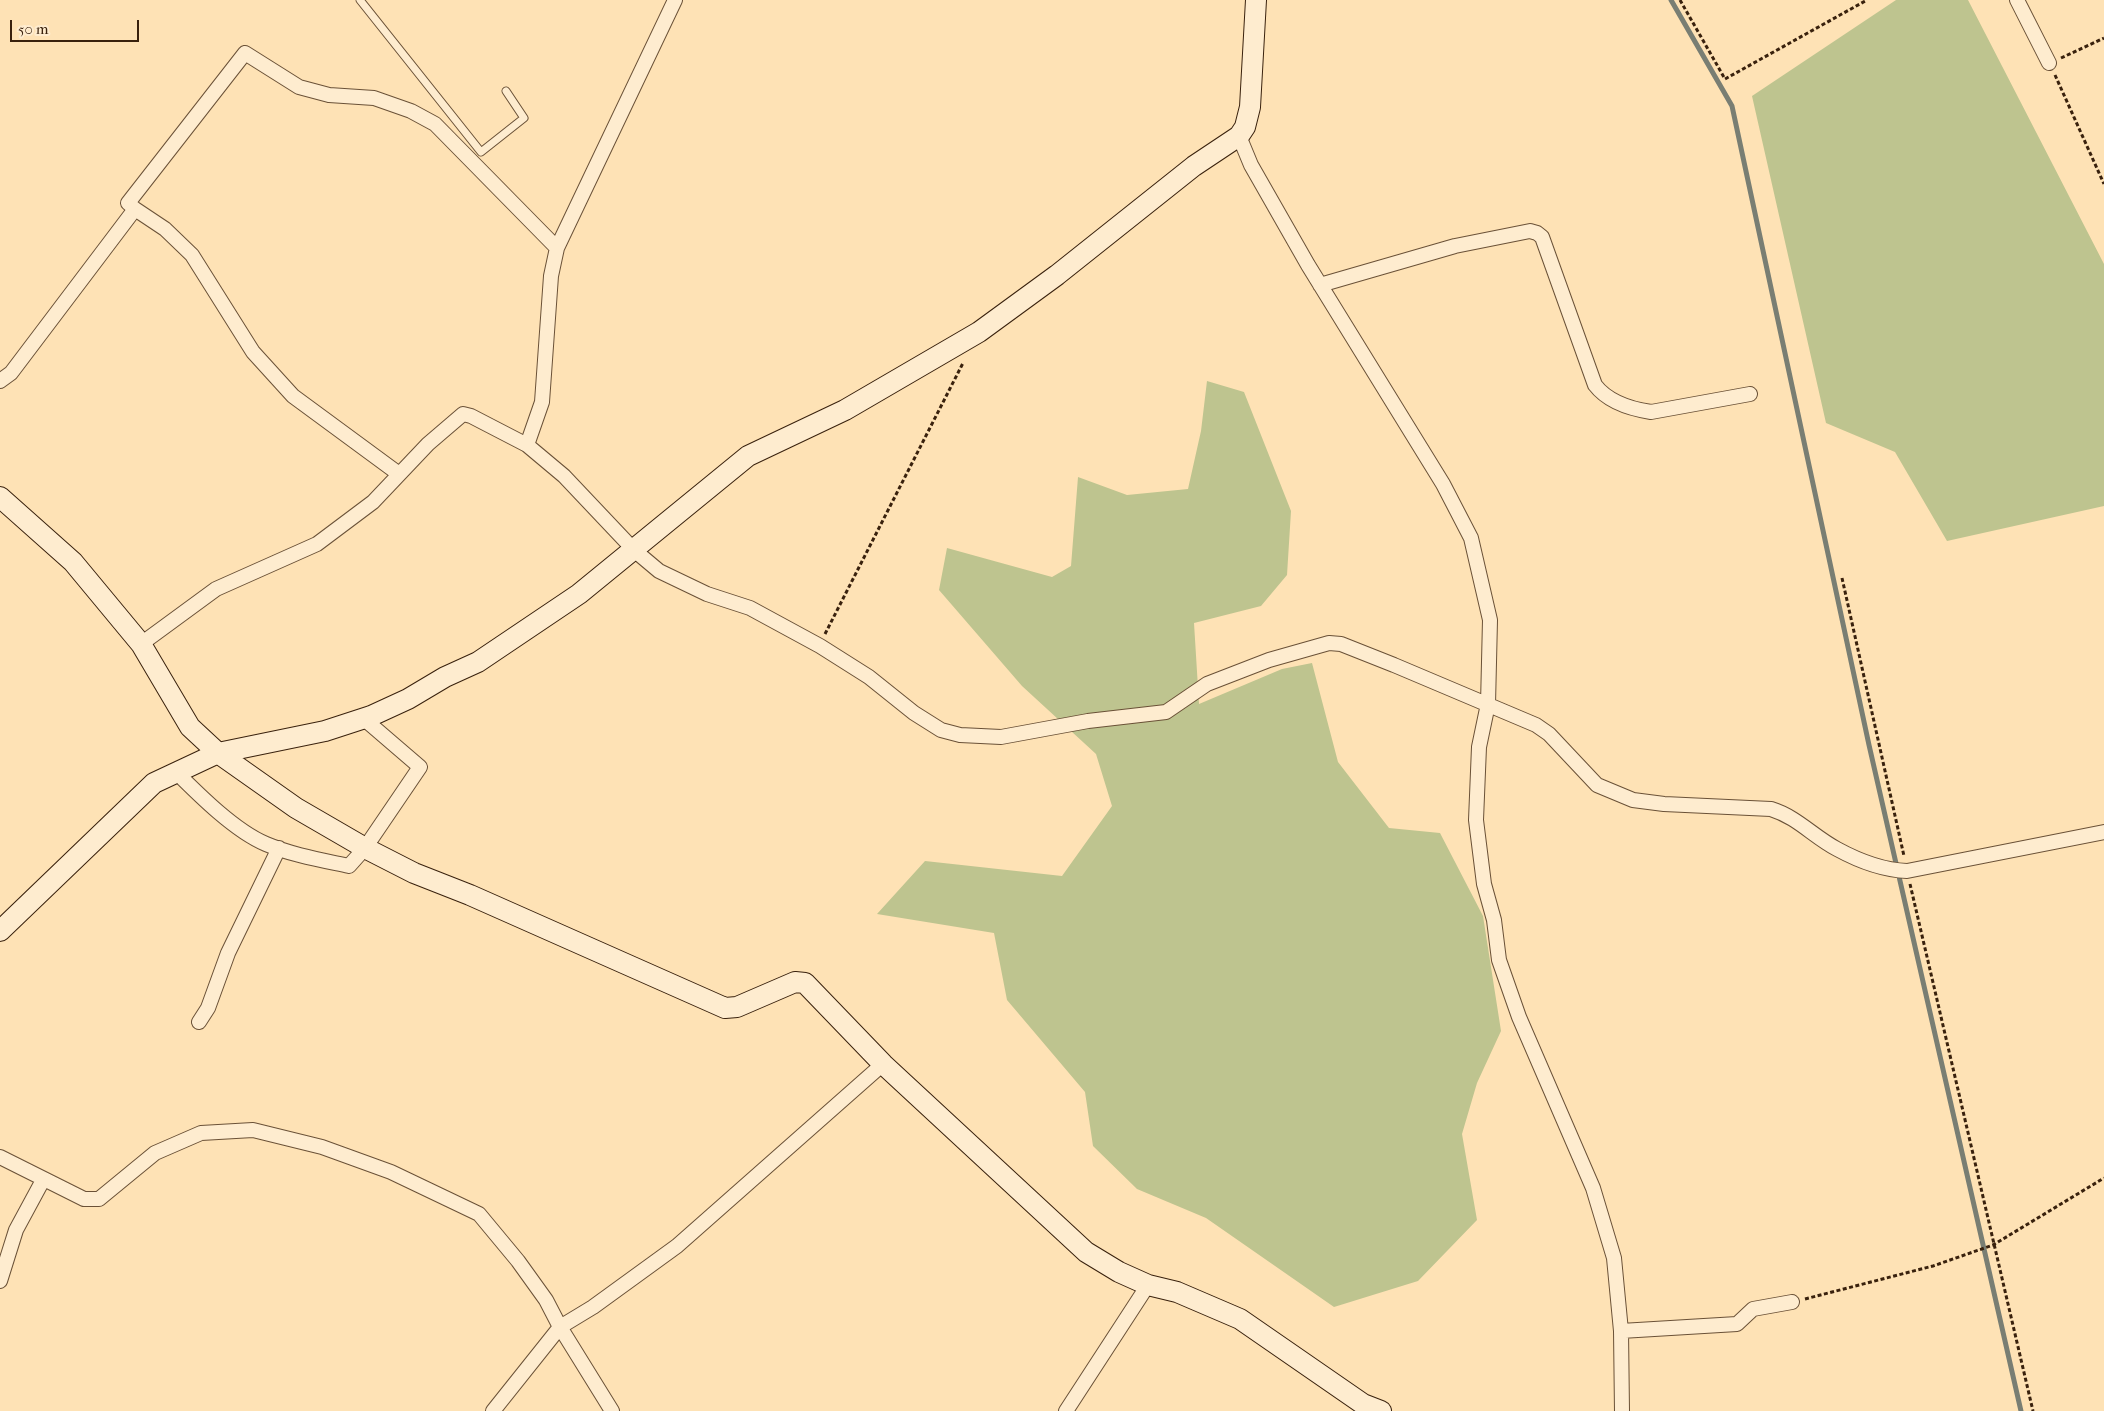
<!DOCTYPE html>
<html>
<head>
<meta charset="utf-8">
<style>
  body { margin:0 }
  #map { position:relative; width:2104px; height:1411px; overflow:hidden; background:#fee2b5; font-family:"IM FELL French Canon",serif }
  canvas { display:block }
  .scale { position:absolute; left:10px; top:20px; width:129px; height:22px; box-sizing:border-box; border:2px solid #39210d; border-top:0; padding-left:6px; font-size:15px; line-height:18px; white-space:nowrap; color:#39210d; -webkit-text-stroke:4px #feeccf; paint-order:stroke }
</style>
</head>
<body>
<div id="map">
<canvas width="2104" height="1411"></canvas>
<div class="scale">50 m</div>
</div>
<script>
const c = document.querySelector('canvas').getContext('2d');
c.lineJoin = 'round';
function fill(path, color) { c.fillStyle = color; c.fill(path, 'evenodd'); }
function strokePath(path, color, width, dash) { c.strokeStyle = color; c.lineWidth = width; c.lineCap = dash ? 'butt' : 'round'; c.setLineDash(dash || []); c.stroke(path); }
fill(new Path2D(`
  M1896 0H1968L2104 264V506L1947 541 1895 452 1826 423 1752 96Z
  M1207 381 1244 392 1291 511 1287 575 1261 606 1194 623 1199 704 1282 669 1312 663 1338 762 1389 828 1440 833 1483 916 1501 1031 1477 1083 1462 1134 1477 1220 1418 1281 1334 1307 1206 1218 1137 1189 1093 1146 1085 1092 1007 1000 994 933 877 914 925 861 1062 876 1112 806 1096 754 1022 686 939 590 947 548 1052 577 1071 566 1078 477 1127 495 1188 489 1201 431Z`), '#bec48f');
strokePath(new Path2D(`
  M1671 0 1732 106 1869 745 2021 1411`), '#797e73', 5);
const lane = new Path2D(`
  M360 0 481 152 524 118 506 91`);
const street = new Path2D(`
  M2017 0 2049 63
  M1239 136 1251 165 1308 265 1443 484 1471 538 1490 620 1488 704 1479 747 1476 820 1484 884 1494 920 1499 960 1519 1017 1593 1188 1614 1258 1621 1331 1622 1411
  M135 209 165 229 192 255 253 352 293 396 399 474
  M1320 285 1455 246 1530 231 1537 233 1542 237 1595 385C1608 402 1631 409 1651 412L1750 394
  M0 381 11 373 135 209 128 203 245 53 299 87 329 95 374 98 411 111 435 124 557 248
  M527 445 542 402 551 276 557 248 675 0
  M141 644 216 589 317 544 373 502 428 444 463 414 471 416 527 445 564 476 634 550 659 571 707 594 750 608 820 646 869 677 914 713 941 730 960 735 1001 737 1088 721 1166 712 1207 684 1269 660 1329 643 1341 644 1394 665 1536 725 1549 734 1597 785 1633 800 1664 804 1771 809C1797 817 1814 837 1837 849 1859 861 1882 870 1907 871L2104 832
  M175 771C199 795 235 831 266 844 292 855 321 860 349 866L365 848 420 767 363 718
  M199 1022 208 1008 228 953 279 848
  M0 1157 84 1199H99L155 1153 201 1133 253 1130 322 1147 391 1172 479 1214 518 1261 546 1300 560 1327 612 1411
  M0 1281 16 1230 43 1180
  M1621 1331 1737 1324 1753 1309 1792 1302
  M493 1411 560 1327 593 1307 677 1246 883 1064
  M1066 1411 1148 1285`);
const secondary = new Path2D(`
  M0 497 73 562 141 644 190 727 218 753 296 808 365 848 414 873 470 895 725 1008 737 1007 795 982 805 983 883 1064 1086 1252 1119 1272 1148 1285 1177 1292 1240 1319 1363 1404 1381 1411
  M0 931 154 783 218 753 325 731 371 716 408 699 445 677 478 662 579 594 748 456 845 410 979 332 1057 275 1194 166 1239 136 1245 127 1250 107 1256 0`);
strokePath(lane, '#6a5137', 9);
strokePath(street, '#6a5137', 16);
strokePath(secondary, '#39210d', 22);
strokePath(new Path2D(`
  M1680 0 1725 79 1867 0
  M2061 58 2104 38
  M2055 75 2104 184
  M1842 578 1904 856
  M825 634 963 363
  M1910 884 2033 1411
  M1805 1299 1933 1266 1993 1245 2104 1178`), '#39210d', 3, [4, 2.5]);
strokePath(lane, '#feeccf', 7);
strokePath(street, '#feeccf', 14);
strokePath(secondary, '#feeccf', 20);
</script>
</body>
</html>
